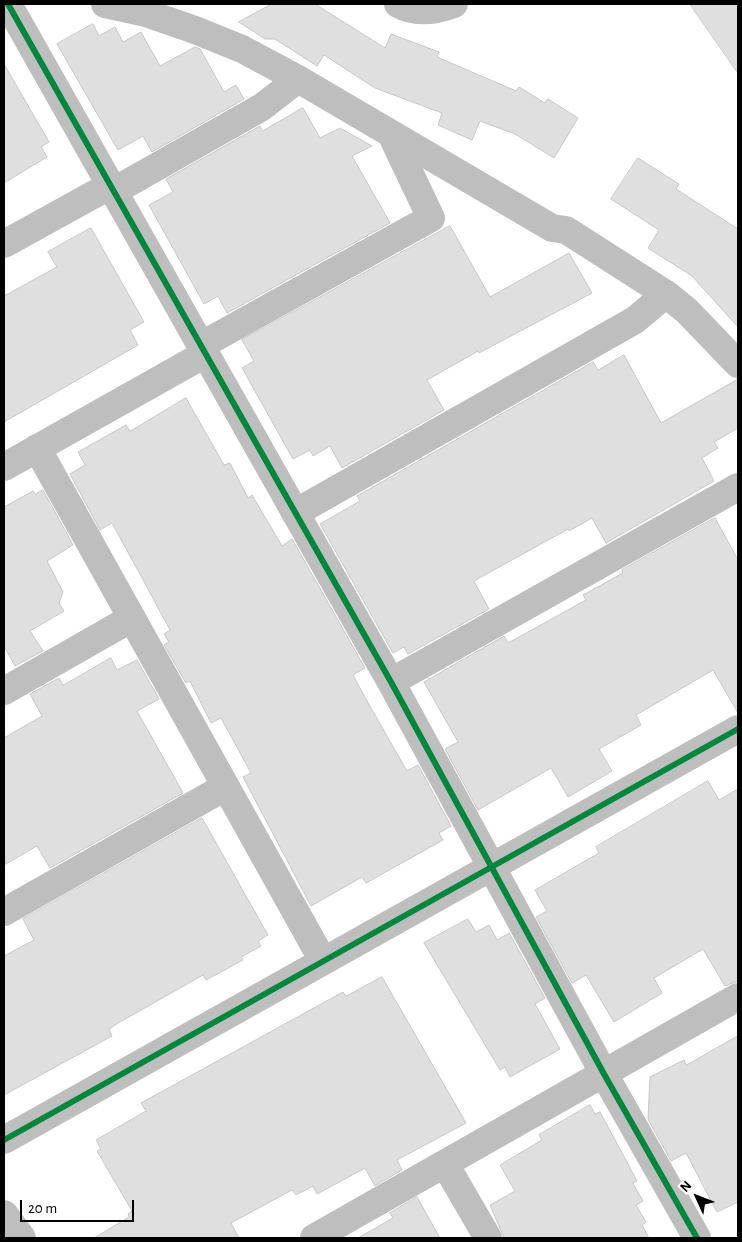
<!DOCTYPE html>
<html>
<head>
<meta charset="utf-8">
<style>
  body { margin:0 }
  #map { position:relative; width:742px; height:1242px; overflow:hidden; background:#fff; font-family:"Alegreya Sans",sans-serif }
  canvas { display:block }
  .frame { position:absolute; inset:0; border:5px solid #000; pointer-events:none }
  .north { position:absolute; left:672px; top:1172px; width:50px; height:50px; -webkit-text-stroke:4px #fff; paint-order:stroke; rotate:313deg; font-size:14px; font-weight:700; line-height:20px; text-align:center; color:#000 }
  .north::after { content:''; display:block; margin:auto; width:18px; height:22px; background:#000; clip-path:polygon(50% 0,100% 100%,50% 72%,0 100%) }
  .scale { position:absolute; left:20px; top:1200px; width:114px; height:22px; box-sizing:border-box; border:2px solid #000; border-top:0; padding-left:6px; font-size:15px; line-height:18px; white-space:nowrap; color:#000; -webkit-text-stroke:4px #fff; paint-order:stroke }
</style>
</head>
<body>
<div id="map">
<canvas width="742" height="1242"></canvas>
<div class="frame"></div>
<div class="north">N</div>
<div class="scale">20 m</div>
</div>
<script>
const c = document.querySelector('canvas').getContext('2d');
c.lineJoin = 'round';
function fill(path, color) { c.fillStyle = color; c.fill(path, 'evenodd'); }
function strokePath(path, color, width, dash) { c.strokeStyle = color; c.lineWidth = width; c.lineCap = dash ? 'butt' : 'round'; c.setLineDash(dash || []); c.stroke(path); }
const building = new Path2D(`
  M272 4H315L385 48 391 34 439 52 437 57 516 91 519 87 545 103 548 99 578 118 554 158 515 134 480 121 472 140 438 125 442 113 375 88 324 55 317 66 275 39H265L239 22Z
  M690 4H738V73Z
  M93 24 99 36 115 27 123 42 141 32 160 66 195 47 200 49 224 92 236 85 244 99 152 152 143 136 118 150 57 44Z
  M4 64 49 142 41 147 47 157 4 183Z
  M303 108 320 138 340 128 372 146 352 156 390 223 227 313 218 296 204 304 149 205 173 192 166 179 260 126 262 131Z
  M638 158 679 184 676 189 738 229V327L692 276 648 248 659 230 611 199Z
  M450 226 490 297 569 253 592 293 479 353 478 351 427 380 444 410 342 468 330 446 313 456 310 450 293 459 242 368 254 361 242 340Z
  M91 228 144 322 130 330 138 345 4 422V296L57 267 48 252Z
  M624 355 661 423 738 379V428L714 442 718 448 702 458 714 481 606 543 592 518 569 531 568 529 474 581 489 609 408 654 404 647 393 653 320 524 360 501 357 496 593 362 598 370Z
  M186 398 224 465 230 463 248 498 252 495 282 546 292 539 365 668 353 675 367 701 407 771 418 765 451 826 439 833 443 840 366 883 362 877 311 906 243 777 251 773 221 718 211 723 190 681 186 683 164 645 169 642 164 634 170 630 148 589 112 523 100 530 70 474 85 465 78 452 126 425 130 431Z
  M43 490 73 545 47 561 63 592 59 603 64 611 30 631 43 651 15 666 4 646V507L33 491 35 494Z
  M715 518 738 560V713L713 670 636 715 641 725 599 749 612 771 568 797 551 768 478 810 445 749 458 742 424 682 504 636 508 643 586 600 583 595 623 573 622 570Z
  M111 658 117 670 137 660 159 699 137 711 183 793 50 868 37 846 4 865V738L42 716 30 694 59 678 63 685 69 682Z
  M708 781 719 800 738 789V981L725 986 703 949 654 978 662 993 614 1022 586 975 572 983 536 917 547 911 535 890 599 853 596 847Z
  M202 818 268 935 258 941 261 946 241 957 243 960 206 980 203 975 120 1022 109 1029 112 1036 4 1095V956L34 940 23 919Z
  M468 919 476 932 489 925 497 940 509 933 545 998 535 1004 560 1049 510 1077 505 1067 500 1070 424 943Z
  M382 977 466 1123 397 1160 402 1170 375 1186 365 1168 317 1194 313 1186 296 1195 292 1190 231 1223 239 1238H94L129 1217 128 1214 132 1211 97 1151 101 1149 96 1140 146 1111 141 1103 343 992 346 996Z
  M738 1036V1202L717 1212 686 1153 671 1161 648 1119 650 1077 684 1060 686 1065Z
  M590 1105 595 1114 600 1112 637 1181 633 1183 643 1201 636 1205 646 1222 642 1225 649 1238H504L490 1205 515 1191 500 1165 542 1140 539 1135Z
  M417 1197 440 1238H358L393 1218 390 1213Z`);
fill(building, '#dfdfdf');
strokePath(building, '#c7c7c7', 1);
strokePath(new Path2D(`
  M8 4 391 682 604 1074 697 1238
  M105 4 146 13 195 30 242 49 298 79 552 228 566 230 666 294 687 311 738 364
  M398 4C416 14 435 11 454 4
  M114 191 262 107 298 79
  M4 244 111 185
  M200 346 431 218 392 136
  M37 448 323 961
  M4 467 205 354
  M295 513 635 320 666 294
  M391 682 738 487
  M4 691 132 618
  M4 912 225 787
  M4 1140 738 729
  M445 1164 488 1238
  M4 1214 22 1238
  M314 1238 738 997`), '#bebebe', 28);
strokePath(new Path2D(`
  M8 4 391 682 604 1074 697 1238
  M4 1140 738 729`), '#00873e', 6);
</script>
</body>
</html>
